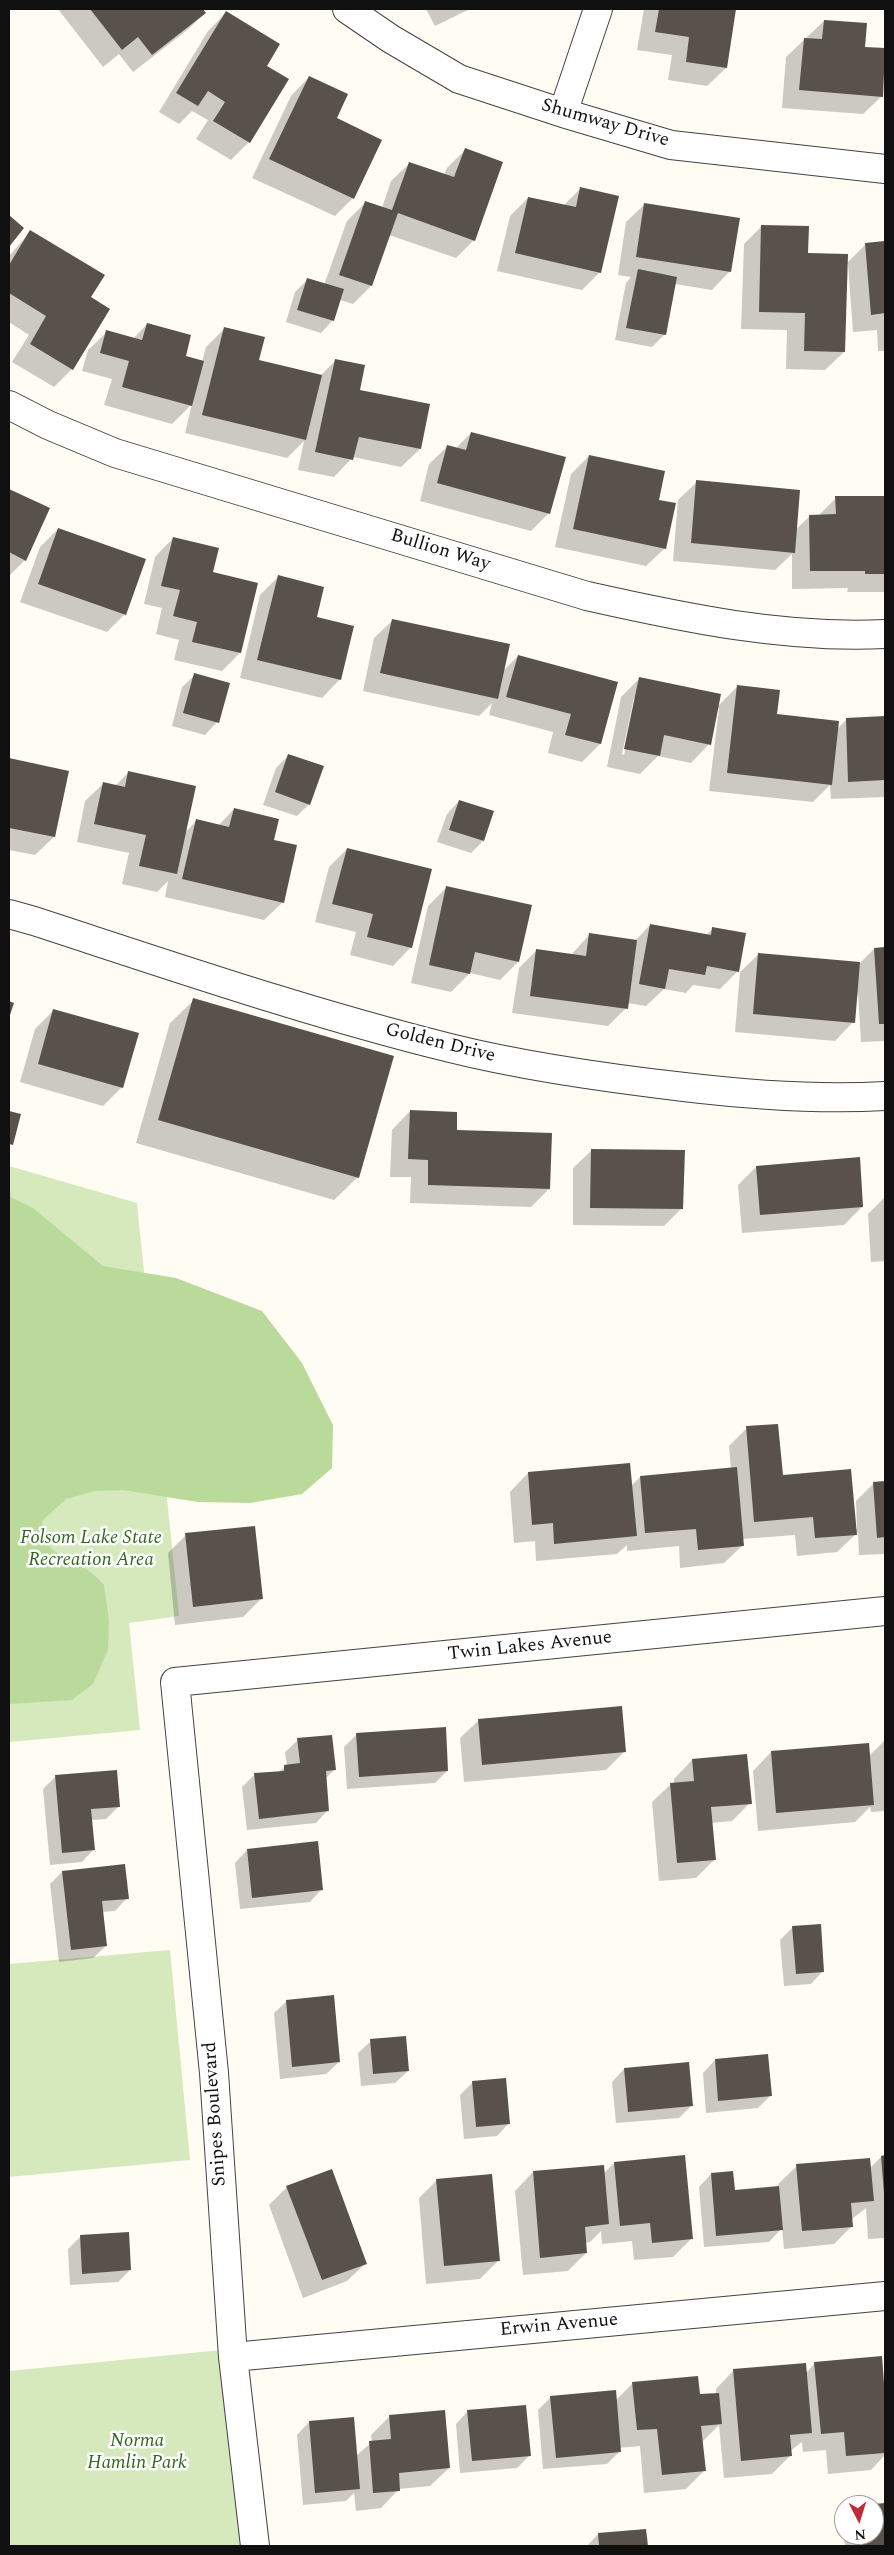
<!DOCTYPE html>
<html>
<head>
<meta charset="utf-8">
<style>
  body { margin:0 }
  #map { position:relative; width:894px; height:2555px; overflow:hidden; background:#fffcf3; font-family:Spectral,serif }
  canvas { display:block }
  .frame { position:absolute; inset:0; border:10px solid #101010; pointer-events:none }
  .north { position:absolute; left:834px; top:2495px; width:50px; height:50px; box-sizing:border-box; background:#fff; border:1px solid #9f9f9f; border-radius:50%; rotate:175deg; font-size:14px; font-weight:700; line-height:20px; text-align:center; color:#101010 }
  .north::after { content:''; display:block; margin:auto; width:18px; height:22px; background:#be2a37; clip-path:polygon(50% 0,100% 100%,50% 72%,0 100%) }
</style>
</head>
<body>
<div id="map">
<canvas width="894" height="2555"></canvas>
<div class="frame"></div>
<div class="north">N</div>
</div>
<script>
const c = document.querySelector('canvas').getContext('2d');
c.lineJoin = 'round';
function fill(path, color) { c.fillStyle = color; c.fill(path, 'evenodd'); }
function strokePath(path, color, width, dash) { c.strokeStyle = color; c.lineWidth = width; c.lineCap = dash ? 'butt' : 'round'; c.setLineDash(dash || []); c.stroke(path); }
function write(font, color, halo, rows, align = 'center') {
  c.font = font + ' Spectral,serif'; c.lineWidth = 5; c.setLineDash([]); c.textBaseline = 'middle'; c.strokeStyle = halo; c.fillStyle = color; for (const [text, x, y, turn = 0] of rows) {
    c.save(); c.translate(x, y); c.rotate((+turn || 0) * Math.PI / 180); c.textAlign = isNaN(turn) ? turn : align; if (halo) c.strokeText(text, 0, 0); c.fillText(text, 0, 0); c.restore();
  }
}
fill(new Path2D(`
  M9 1166 137 1203 179 1616 129 1623 140 1730 9 1742Z
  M170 1950 190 2160 9 2177V1964Z
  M222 2350 241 2546H9V2371Z`), '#d6e9bd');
fill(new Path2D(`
  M9 1196 33 1208 103 1266 176 1278 262 1311 302 1363 333 1425 332 1468 302 1494 250 1503 198 1502 123 1490 95 1491 66 1499 42 1521C44 1553 59 1553 83 1567 91 1571 98 1579 104 1585L109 1621 108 1650 93 1684 72 1700 9 1704Z`), '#bada9c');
fill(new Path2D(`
  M58 9H201L205 13 186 31 133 72 119 54 103 67Z
  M426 9H470L435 26Z
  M644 9H735L726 68 707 86 668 80 672 55 637 50Z
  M226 13 265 66 249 142 231 160 196 139 208 120 192 111 179 124 159 112 208 31Z
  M824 21 863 48 885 49 882 96 863 114 782 108 786 57Z
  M309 77 335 119 353 198 335 216 252 178 291 96Z
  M465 150 474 240 456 258 389 235 371 286 353 304 340 300 333 320 321 333 286 322 295 292 307 280 324 285 347 221 366 202 382 208 391 181 410 163 444 175 447 168Z
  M580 189 600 272 582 290 497 271 510 216 528 198 563 206Z
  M645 204 730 271 712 290 675 284 665 334 652 347 615 340 626 283 631 277 618 275 626 222Z
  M762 226 807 254 846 264 866 244 885 243V351H878L877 330 853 332 848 264H846L844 352 825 370 786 369 787 330 741 329 744 244Z
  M31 231 72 369 54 387 12 362 29 335 9 322V256Z
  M147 324 184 357 202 362 206 347 225 328 258 361 320 376 335 361 358 391 420 449 401 467 353 457 334 477 298 470 304 441 287 458 185 433 192 404 172 424 104 405 112 379 82 371 88 350 107 332 133 339Z
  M471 433 549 513 531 531 420 501 429 464 448 446 456 448Z
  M589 456 658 501 665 548 646 566 555 547 571 474Z
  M697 482 795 530 810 516H818L836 498 885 497V592H847L848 588 792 589V554L775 570 673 561 678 500Z
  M9 490 49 508 25 560 9 576Z
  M58 529 125 614 107 632 20 602 40 547Z
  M173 538 212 573 256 584 240 653 222 671 174 660 179 640 156 634 162 608 144 604 155 557Z
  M279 576 315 618 340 679 322 698 240 678 260 595Z
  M393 620 503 671 518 656 616 683 600 744 582 762 548 753 553 732 489 715 492 703 479 716 363 691 374 638Z
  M195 675 217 722 205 735 172 726 182 687Z
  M640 678 717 707 738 686 776 715 837 729 847 719 885 718V797L831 799 830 785 813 802 709 791 719 708H717L709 744 691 763 658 756 640 774 607 767 621 697ZM634 698H636L624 755 622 754Z
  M289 755 309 804 297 816 263 805 276 768Z
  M9 760 67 772 54 837 35 855 9 850Z
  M128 773 185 833 196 821 218 826 234 809 272 841 283 902 264 920 165 897 168 881 157 892 122 884 129 853 77 842 85 801 104 783 115 786Z
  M459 801 483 841 471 853 437 842 447 814Z
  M347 849 411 947 393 966 350 955 356 932 315 922 329 867Z
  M447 887 518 962 500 980 470 973 451 992 411 983 428 906Z
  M650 925 706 935 713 929 738 971 720 989 693 985 686 993 664 989 646 1006 627 1003 626 1008 608 1026 512 1013 519 968 537 950 571 955 590 934 635 941Z
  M885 948V1041L861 1042 858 992 853 1022 835 1041 735 1032 740 972 759 954 860 963 874 949Z
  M194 1000 358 1177 334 1200 136 1143 170 1023Z
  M54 1010 122 1087 103 1106 20 1082 35 1029Z
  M410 1111 456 1131 550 1134 549 1189 531 1207 410 1203 411 1177H390L392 1130Z
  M592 1150 682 1208 664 1226 573 1225V1168Z
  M756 1167 862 1207 844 1225 742 1233 738 1185Z
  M885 1197V1261L871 1262 868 1214Z
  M747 1428 782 1476 855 1529H857L856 1501 874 1483H885V1554L859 1555 858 1532 837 1552 797 1556 795 1535 742 1539 743 1545 724 1563 680 1568 679 1546 627 1551V1545L617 1554 536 1561 535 1541 514 1543 510 1492 528 1473 631 1486 640 1477 731 1469 729 1446Z
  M186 1535 261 1599 243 1617 175 1625 168 1553Z
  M479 1720 624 1752 606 1770 464 1782 460 1738Z
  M357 1734 447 1771 435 1783 347 1789 344 1747Z
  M298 1740 335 1769 325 1779 328 1810 316 1823 247 1830 242 1787 254 1775 278 1772 287 1766 285 1752Z
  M885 1740V1811L871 1812 870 1807 855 1822 758 1831 753 1771 771 1752 869 1756Z
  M692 1760 750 1803 732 1821 711 1823 714 1860 696 1878 659 1881 652 1802 671 1784 674 1783V1779Z
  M55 1777 119 1806 106 1819 91 1820 94 1849 82 1862 50 1865 43 1789Z
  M247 1850 322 1889 310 1902 240 1909 235 1863Z
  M62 1872 127 1898 115 1911 102 1912 106 1946 93 1958 59 1962 50 1884Z
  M793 1927 823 1971 811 1984 784 1986 780 1940Z
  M287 2001 339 2062 326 2074 280 2079 274 2013Z
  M371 2041 408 2071 395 2083 361 2086 358 2053Z
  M715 2060 770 2096 758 2108 706 2113 703 2073Z
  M624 2069 692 2105 679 2118 616 2123 612 2082Z
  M473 2082 509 2123 497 2136 464 2139 460 2095Z
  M885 2156V2238L868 2239 866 2208 852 2219V2226L834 2244 784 2249 782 2228 769 2242 704 2247 699 2187 711 2174 734 2191 779 2187 778 2184 797 2166 870 2168 881 2157Z
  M614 2163 691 2239 673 2257 634 2260 632 2241 602 2244 601 2231 590 2242 585 2243 586 2253 568 2271 523 2275 515 2191 533 2172 604 2173Z
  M437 2180 498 2261 480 2279 426 2284 419 2198Z
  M287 2187 366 2263 347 2281 303 2298 269 2205Z
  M80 2237 130 2270 118 2282 70 2285 68 2249Z
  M881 2358 885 2412V2455L871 2470 828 2474 826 2450 803 2452 802 2442 790 2451V2456L772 2474 724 2478 719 2425 702 2442 704 2471 686 2489 644 2493 640 2446 619 2448 620 2451 607 2464 543 2469 538 2410 551 2397 615 2401 633 2383 699 2396 716 2394V2389L734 2370 806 2373 815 2363Z
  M468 2411 530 2455 517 2468 460 2473 456 2424Z
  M390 2416 449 2468 430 2486 399 2489 381 2508 356 2511 354 2493 346 2501 303 2505 297 2435 309 2422 356 2456 372 2442 371 2435Z
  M885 2504V2546H845L842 2519 844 2518V2535H874V2505Z
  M645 2530 646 2546H587L598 2534Z`), '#0003');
fill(new Path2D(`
  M90 9H203L206 13 152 55 138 37 122 50Z
  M659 9H736L727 68 686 62 689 37 655 32Z
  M226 11 280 44 267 66 289 79 250 143 213 121 225 102 208 91 198 106 176 93Z
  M824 20 867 23 865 47 885 48 883 97 799 90 804 38 822 39Z
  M309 76 348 94 337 118 382 140 354 199 269 159Z
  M465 148 503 162 475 241 398 213 372 286 339 275 365 201 392 210 409 162 454 177Z
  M580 187 619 196 601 273 515 253 528 197 576 207Z
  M644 203 740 218 731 272 636 257Z
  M9 215 24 228 9 247Z
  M761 225 809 226 808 253 848 254 845 352 804 351 805 313 759 312Z
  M30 230 105 275 91 297 110 309 73 370 30 344 46 316 9 293V265Z
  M885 241V313L871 315 865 243Z
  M638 269 677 277 666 335 626 328Z
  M307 278 344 289 334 321 297 310Z
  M147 323 191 335 186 356 204 361 192 406 122 387 129 361 100 353 106 330 142 340Z
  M224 327 265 337 259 360 322 375 306 440 202 415Z
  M335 359 365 365 360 390 430 404 421 449 359 437 353 460 315 452Z
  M471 432 566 457 550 514 437 483 447 445 466 450Z
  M589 455 665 471 659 500 676 503 666 549 573 529Z
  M696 480 800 490 795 553 691 543Z
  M9 489 50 508 26 561 9 552Z
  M835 496H885V574H865V571H810L809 515 836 514Z
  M58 528 146 559 126 615 38 584Z
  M173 537 219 548 213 572 258 583 241 653 192 642 197 622 173 616 180 590 161 586Z
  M278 575 324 587 317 617 354 626 341 680 257 660Z
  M392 619 510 644 498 699 380 673Z
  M518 655 618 682 601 744 565 735 571 714 506 697Z
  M194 673 230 683 219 723 183 713Z
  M639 677 721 694 711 745 664 735 660 756 624 749Z
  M737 685 780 690 777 714 839 721 832 785 727 773Z
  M885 716V780L848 782 846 718Z
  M288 754 324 766 310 805 275 792Z
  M9 758 69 771 55 837 9 828Z
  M128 771 196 786 177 874 139 866 146 835 94 824 103 782 125 787Z
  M459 800 494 811 484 841 449 830Z
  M234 808 279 819 274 840 297 845 284 903 182 879 196 819 229 827Z
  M347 848 432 869 412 948 367 937 373 914 332 904Z
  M446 886 532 905 519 962 475 952 470 974 429 965Z
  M650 924 711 935 712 927 746 933 739 972 707 966 705 975 669 969 665 989 639 984Z
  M589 933 637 940 628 1009 530 996 536 949 586 956Z
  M885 947V1024H879L874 948Z
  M758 953 860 962 855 1023 753 1014Z
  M193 998 394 1056 359 1178 158 1120Z
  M9 1001 14 1003 9 1018Z
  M53 1009 139 1033 123 1088 38 1064Z
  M410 1110 457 1112V1130L552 1133 550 1189 428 1185V1160L408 1159Z
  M9 1111 21 1114 13 1145 9 1144Z
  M591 1149 685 1150 683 1209 590 1208Z
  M860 1157 863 1207 760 1215 756 1166Z
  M778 1424 783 1475 851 1469 857 1535 815 1538 813 1517 754 1522 746 1426Z
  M630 1463 637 1536 554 1544 553 1523 532 1525 528 1472Z
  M737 1467 744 1546 698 1550 696 1529 645 1533 640 1476Z
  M885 1481V1537L877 1538 873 1482Z
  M255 1526 263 1599 193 1607 185 1533Z
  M622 1706 626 1752 482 1765 478 1719Z
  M446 1727 448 1771 359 1777 356 1733Z
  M332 1735 336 1770 326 1771 329 1811 259 1819 254 1773 284 1771V1765L300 1763 297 1738Z
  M869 1743 874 1805 776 1813 771 1751Z
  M747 1754 752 1804 711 1807 716 1860 677 1863 670 1783 694 1781 692 1759Z
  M117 1770 120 1807 91 1809 95 1850 62 1853 55 1775Z
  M318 1841 323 1890 252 1898 247 1849Z
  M125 1864 129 1899 102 1901 107 1946 71 1950 62 1871Z
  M821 1924 824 1972 796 1974 792 1926Z
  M334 1995 340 2062 292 2067 286 2000Z
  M406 2036 409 2071 373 2074 370 2039Z
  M768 2054 772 2096 718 2101 715 2059Z
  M689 2062 693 2106 628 2112 624 2068Z
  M506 2078 510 2124 476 2127 472 2081Z
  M685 2155 693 2239 652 2243 650 2223 620 2226 614 2162Z
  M885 2155V2193H884L881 2156Z
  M870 2158 874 2201 851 2203 853 2227 802 2231 796 2164Z
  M604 2165 609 2224 585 2227 587 2253 540 2258 533 2171Z
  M332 2169 367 2264 322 2280 286 2186Z
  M733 2171 735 2190 779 2186 783 2230 716 2236 711 2173Z
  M492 2174 500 2261 444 2266 436 2179Z
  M129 2232 131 2270 82 2274 80 2235Z
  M882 2356 885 2397V2453L846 2456 844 2432 821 2434 814 2362Z
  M806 2363 812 2433 790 2435 792 2456 741 2461 733 2369Z
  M698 2376 700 2394 719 2393 722 2424 701 2426 706 2471 662 2475 657 2429 637 2430 632 2382Z
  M616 2390 621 2452 556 2458 550 2396Z
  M526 2405 531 2456 472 2461 467 2410Z
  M445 2410 450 2468 399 2473 400 2491 373 2493 369 2441 391 2439 389 2415Z
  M354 2417 360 2489 315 2493 309 2421Z
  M885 2503V2545L858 2546 857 2535H874V2504Z
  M646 2529 648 2546H599L598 2533Z`), '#58514c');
const minor = new Path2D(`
  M347 9 391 39 459 79 563 113 671 145 885 169
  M563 113 598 9
  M9 405 48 425 115 453 587 596C685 618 785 639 885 634
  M9 914 34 921C172 966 309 1013 450 1048 526 1067 606 1078 684 1087 751 1095 818 1100 885 1096
  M233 2357 885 2296
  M255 2546 233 2357 214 2073 175 1682 885 1611`);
strokePath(minor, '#434343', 30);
strokePath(minor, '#fff', 28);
write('19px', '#101010', '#fff', [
  ["Shumway Drive",605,124,16],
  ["Bullion Way",440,551,17],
  ["Golden Drive",440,1044,14],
  ["Twin Lakes Avenue",530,1647,-6],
  ["Snipes Boulevard",216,2114,-94],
  ["Erwin Avenue",559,2326,-5]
]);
write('italic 19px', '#326721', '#fff', [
  ["Folsom Lake State",91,1539],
  ["Recreation Area",91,1561],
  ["Norma",137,2442],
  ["Hamlin Park",137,2464]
]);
</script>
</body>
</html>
